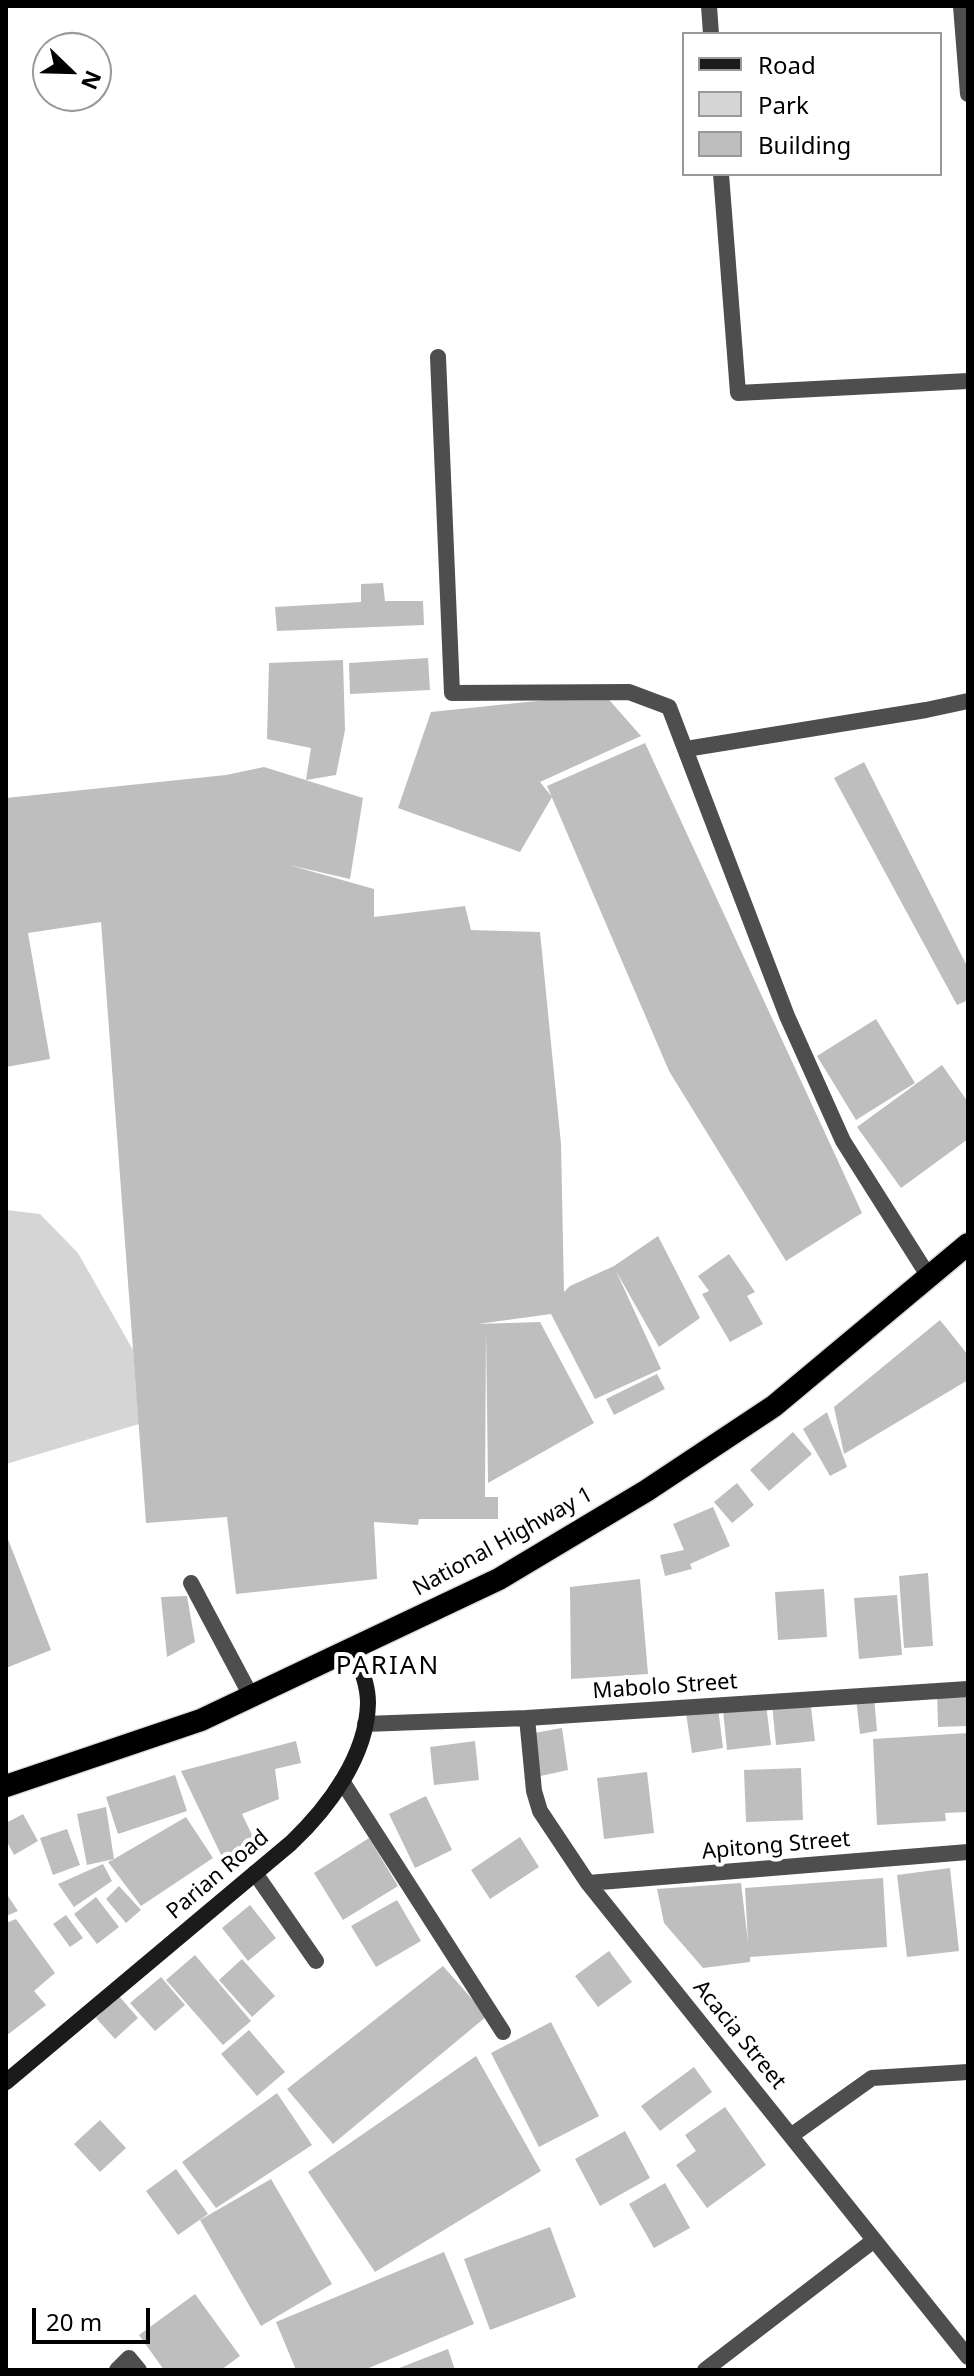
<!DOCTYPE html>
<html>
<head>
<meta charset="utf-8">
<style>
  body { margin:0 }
  #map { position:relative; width:974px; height:2376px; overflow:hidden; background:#fff; font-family:"Noto Sans",sans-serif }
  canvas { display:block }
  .frame { position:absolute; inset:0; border:8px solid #000; pointer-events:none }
  .legend { position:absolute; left:682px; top:32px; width:260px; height:144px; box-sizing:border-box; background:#fff; border:2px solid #999; margin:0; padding:10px 14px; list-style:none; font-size:24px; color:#000 }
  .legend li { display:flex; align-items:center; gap:16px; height:40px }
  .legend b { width:40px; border:2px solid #999 }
  .north { position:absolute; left:32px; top:32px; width:80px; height:80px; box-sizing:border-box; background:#fff; border:2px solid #999; border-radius:50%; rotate:113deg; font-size:22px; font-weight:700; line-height:32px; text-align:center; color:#000 }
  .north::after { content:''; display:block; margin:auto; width:28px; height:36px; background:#000; clip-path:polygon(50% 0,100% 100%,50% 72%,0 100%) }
  .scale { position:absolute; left:32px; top:2308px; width:118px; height:36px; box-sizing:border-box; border:4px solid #000; border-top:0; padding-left:10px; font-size:24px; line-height:28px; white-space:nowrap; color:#000; -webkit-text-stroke:6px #fff; paint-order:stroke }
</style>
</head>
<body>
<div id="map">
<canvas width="974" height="2376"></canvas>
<div class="frame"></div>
<ul class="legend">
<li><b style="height:10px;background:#1b1b1b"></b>Road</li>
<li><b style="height:22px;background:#d5d5d5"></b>Park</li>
<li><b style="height:22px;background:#bebebe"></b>Building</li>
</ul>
<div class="north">N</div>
<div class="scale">20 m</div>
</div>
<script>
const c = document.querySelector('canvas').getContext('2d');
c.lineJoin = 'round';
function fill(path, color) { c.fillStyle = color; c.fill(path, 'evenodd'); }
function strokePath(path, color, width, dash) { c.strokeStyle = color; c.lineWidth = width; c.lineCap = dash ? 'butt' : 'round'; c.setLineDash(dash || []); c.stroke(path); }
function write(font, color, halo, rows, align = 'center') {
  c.font = font + ' "Noto Sans",sans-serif'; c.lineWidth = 8; c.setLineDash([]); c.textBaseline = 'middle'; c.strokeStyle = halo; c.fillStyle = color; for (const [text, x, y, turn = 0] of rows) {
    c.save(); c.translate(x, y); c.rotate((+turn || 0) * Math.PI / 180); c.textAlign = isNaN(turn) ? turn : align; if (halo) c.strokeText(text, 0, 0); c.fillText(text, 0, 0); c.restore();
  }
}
fill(new Path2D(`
  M6 1210 40 1214 78 1253 133 1350 139 1424 6 1464Z`), '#d5d5d5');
fill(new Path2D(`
  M383 583 385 601H423L424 625 277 631 275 607 361 602V584Z
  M428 658 430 690 350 694 349 663Z
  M343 660 345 730 336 775 306 780 311 748 267 739 269 663Z
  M604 694 641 736 540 782 552 797 520 852 398 808 431 712Z
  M645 743 862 1213 786 1261 669 1071 547 786Z
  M864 762 968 968V1007L966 1001 957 1005 834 778Z
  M264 767 363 798 350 879 289 865 374 889V917L465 906 471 930 540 932 561 1144 564 1292 570 1286 614 1266 658 1236 700 1318 659 1347 616 1271 661 1369 595 1399 551 1314 478 1324 540 1322 594 1423 488 1483 486 1330 485 1497H498V1519H419L418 1525 374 1522 377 1579 236 1594 227 1517 146 1523 101 922 28 933 50 1059 6 1067V798L226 775Z
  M876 1019 915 1083 856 1120 817 1056Z
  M942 1065 968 1102V1139L901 1188 857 1127Z
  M729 1254 755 1292 747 1296 763 1324 730 1342 702 1294 709 1291 698 1276Z
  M940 1320 968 1355V1380L844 1454 834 1407Z
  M657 1374 665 1389 614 1415 606 1399Z
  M827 1412 847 1467 830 1476 803 1429Z
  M793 1432 812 1454 769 1491 750 1470Z
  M737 1483 754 1505 732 1523 714 1502Z
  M713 1507 730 1546 690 1564 692 1569 665 1576 660 1555 684 1550 673 1524Z
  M6 1534 51 1650 6 1668Z
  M928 1573 933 1646 904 1648 899 1576Z
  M640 1579 648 1674 571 1679 570 1587Z
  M824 1589 827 1637 778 1640 775 1592Z
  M897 1595 902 1655 859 1659 854 1598Z
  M187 1596 195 1642 167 1657 161 1597Z
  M968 1690V1726L938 1727 937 1692Z
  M874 1696 877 1731 860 1734 856 1698Z
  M810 1699 815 1741 776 1745 772 1704Z
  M766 1704 771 1745 727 1750 723 1710Z
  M718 1708 723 1748 692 1753 686 1713Z
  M562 1728 568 1770 536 1777 534 1733Z
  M968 1733V1812L945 1813 946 1821 877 1825 873 1739Z
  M296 1741 301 1763 275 1769 279 1799 242 1814 253 1837 224 1861 181 1771Z
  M475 1741 479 1780 434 1785 430 1747Z
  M801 1768 803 1820 746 1822 744 1770Z
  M647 1772 654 1833 604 1839 597 1778Z
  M175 1775 187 1811 118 1834 106 1797Z
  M426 1796 452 1850 415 1868 389 1814Z
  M106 1807 114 1859 186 1817 213 1858 141 1906 108 1862 114 1859 87 1865 77 1814Z
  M23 1814 38 1841 14 1855 6 1840V1823Z
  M67 1829 80 1865 53 1875 40 1838Z
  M520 1837 539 1867 490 1899 471 1870Z
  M369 1838 398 1886 343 1920 314 1873Z
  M103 1864 112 1881 74 1907 58 1884Z
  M950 1868 959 1951 907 1957 897 1875Z
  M883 1878 887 1947 750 1957V1962L703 1968 664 1923 657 1889 741 1883 748 1942 745 1888Z
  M119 1886 141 1910 126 1923 106 1899Z
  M6 1893 18 1911 6 1916Z
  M96 1897 119 1927 97 1944 74 1914Z
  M397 1900 421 1941 376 1967 351 1926Z
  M250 1905 276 1938 248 1961 222 1928Z
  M66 1915 83 1938 70 1947 53 1924Z
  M16 1919 55 1973 34 1991 46 2005 6 2036V1923Z
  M609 1951 632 1982 598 2007 575 1976Z
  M195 1955 251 2021 223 2045 166 1980Z
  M242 1959 275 1996 252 2017 219 1980Z
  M443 1966 487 2016 333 2144 287 2089Z
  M161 1977 185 2005 155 2031 130 2003Z
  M119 1996 138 2018 115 2039 96 2018Z
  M551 2022 599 2116 539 2147 491 2053Z
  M249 2030 285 2072 257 2096 221 2054Z
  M476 2056 541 2171 375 2272 308 2172Z
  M694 2067 712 2092 660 2131 641 2106Z
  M277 2093 312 2145 216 2208 182 2162Z
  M725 2107 766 2165 707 2208 676 2165 696 2151 685 2135Z
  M100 2120 126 2148 100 2172 74 2144Z
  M625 2131 650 2178 600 2206 575 2159Z
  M176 2169 208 2214 178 2235 146 2191Z
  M271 2179 332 2284 261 2326 200 2220Z
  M665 2183 690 2228 654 2248 629 2204Z
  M550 2227 576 2297 490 2330 464 2259Z
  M444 2252 474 2324 364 2370H296L276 2322Z
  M195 2294 240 2356 221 2370H164L139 2335Z
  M448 2349 455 2370H394Z`), '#bebebe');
const trunk = new Path2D(`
  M6 1786 201 1720 499 1579 646 1491 774 1406 968 1244`);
strokePath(trunk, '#dbdbdb', 25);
strokePath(new Path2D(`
  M438 357 452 693 629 692 669 707 787 1016 843 1141 929 1277
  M686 749 926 710 968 701
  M191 1583 251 1696
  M342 1781 503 2032
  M255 1873 316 1961`), '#4e4e4e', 16);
strokePath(new Path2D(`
  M709 6 711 34
  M961 6 968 94
  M721 174 738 393 968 381
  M527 1718 534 1791 540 1811 588 1883 968 2357
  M365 1724 527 1718 968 1689
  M588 1883 968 1852
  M792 2135 872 2078 968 2072
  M117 2370 129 2358 139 2370
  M705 2370 873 2241`), '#4e4e4e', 16);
strokePath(new Path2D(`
  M6 2082 291 1843C328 1808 367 1756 368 1703 368 1684 360 1667 354 1649`), '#1b1b1b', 16);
strokePath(trunk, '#000', 22);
write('22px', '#000', '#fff', [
  ["National Highway 1",503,1542,-29],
  ["Mabolo Street",665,1687,-4],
  ["Apitong Street",776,1846,-5],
  ["Parian Road",218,1875,-40],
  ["Acacia Street",739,2035,51]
]);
c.letterSpacing = '2px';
write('26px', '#000', '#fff', [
  ["PARIAN",388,1667]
]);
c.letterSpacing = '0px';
</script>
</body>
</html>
